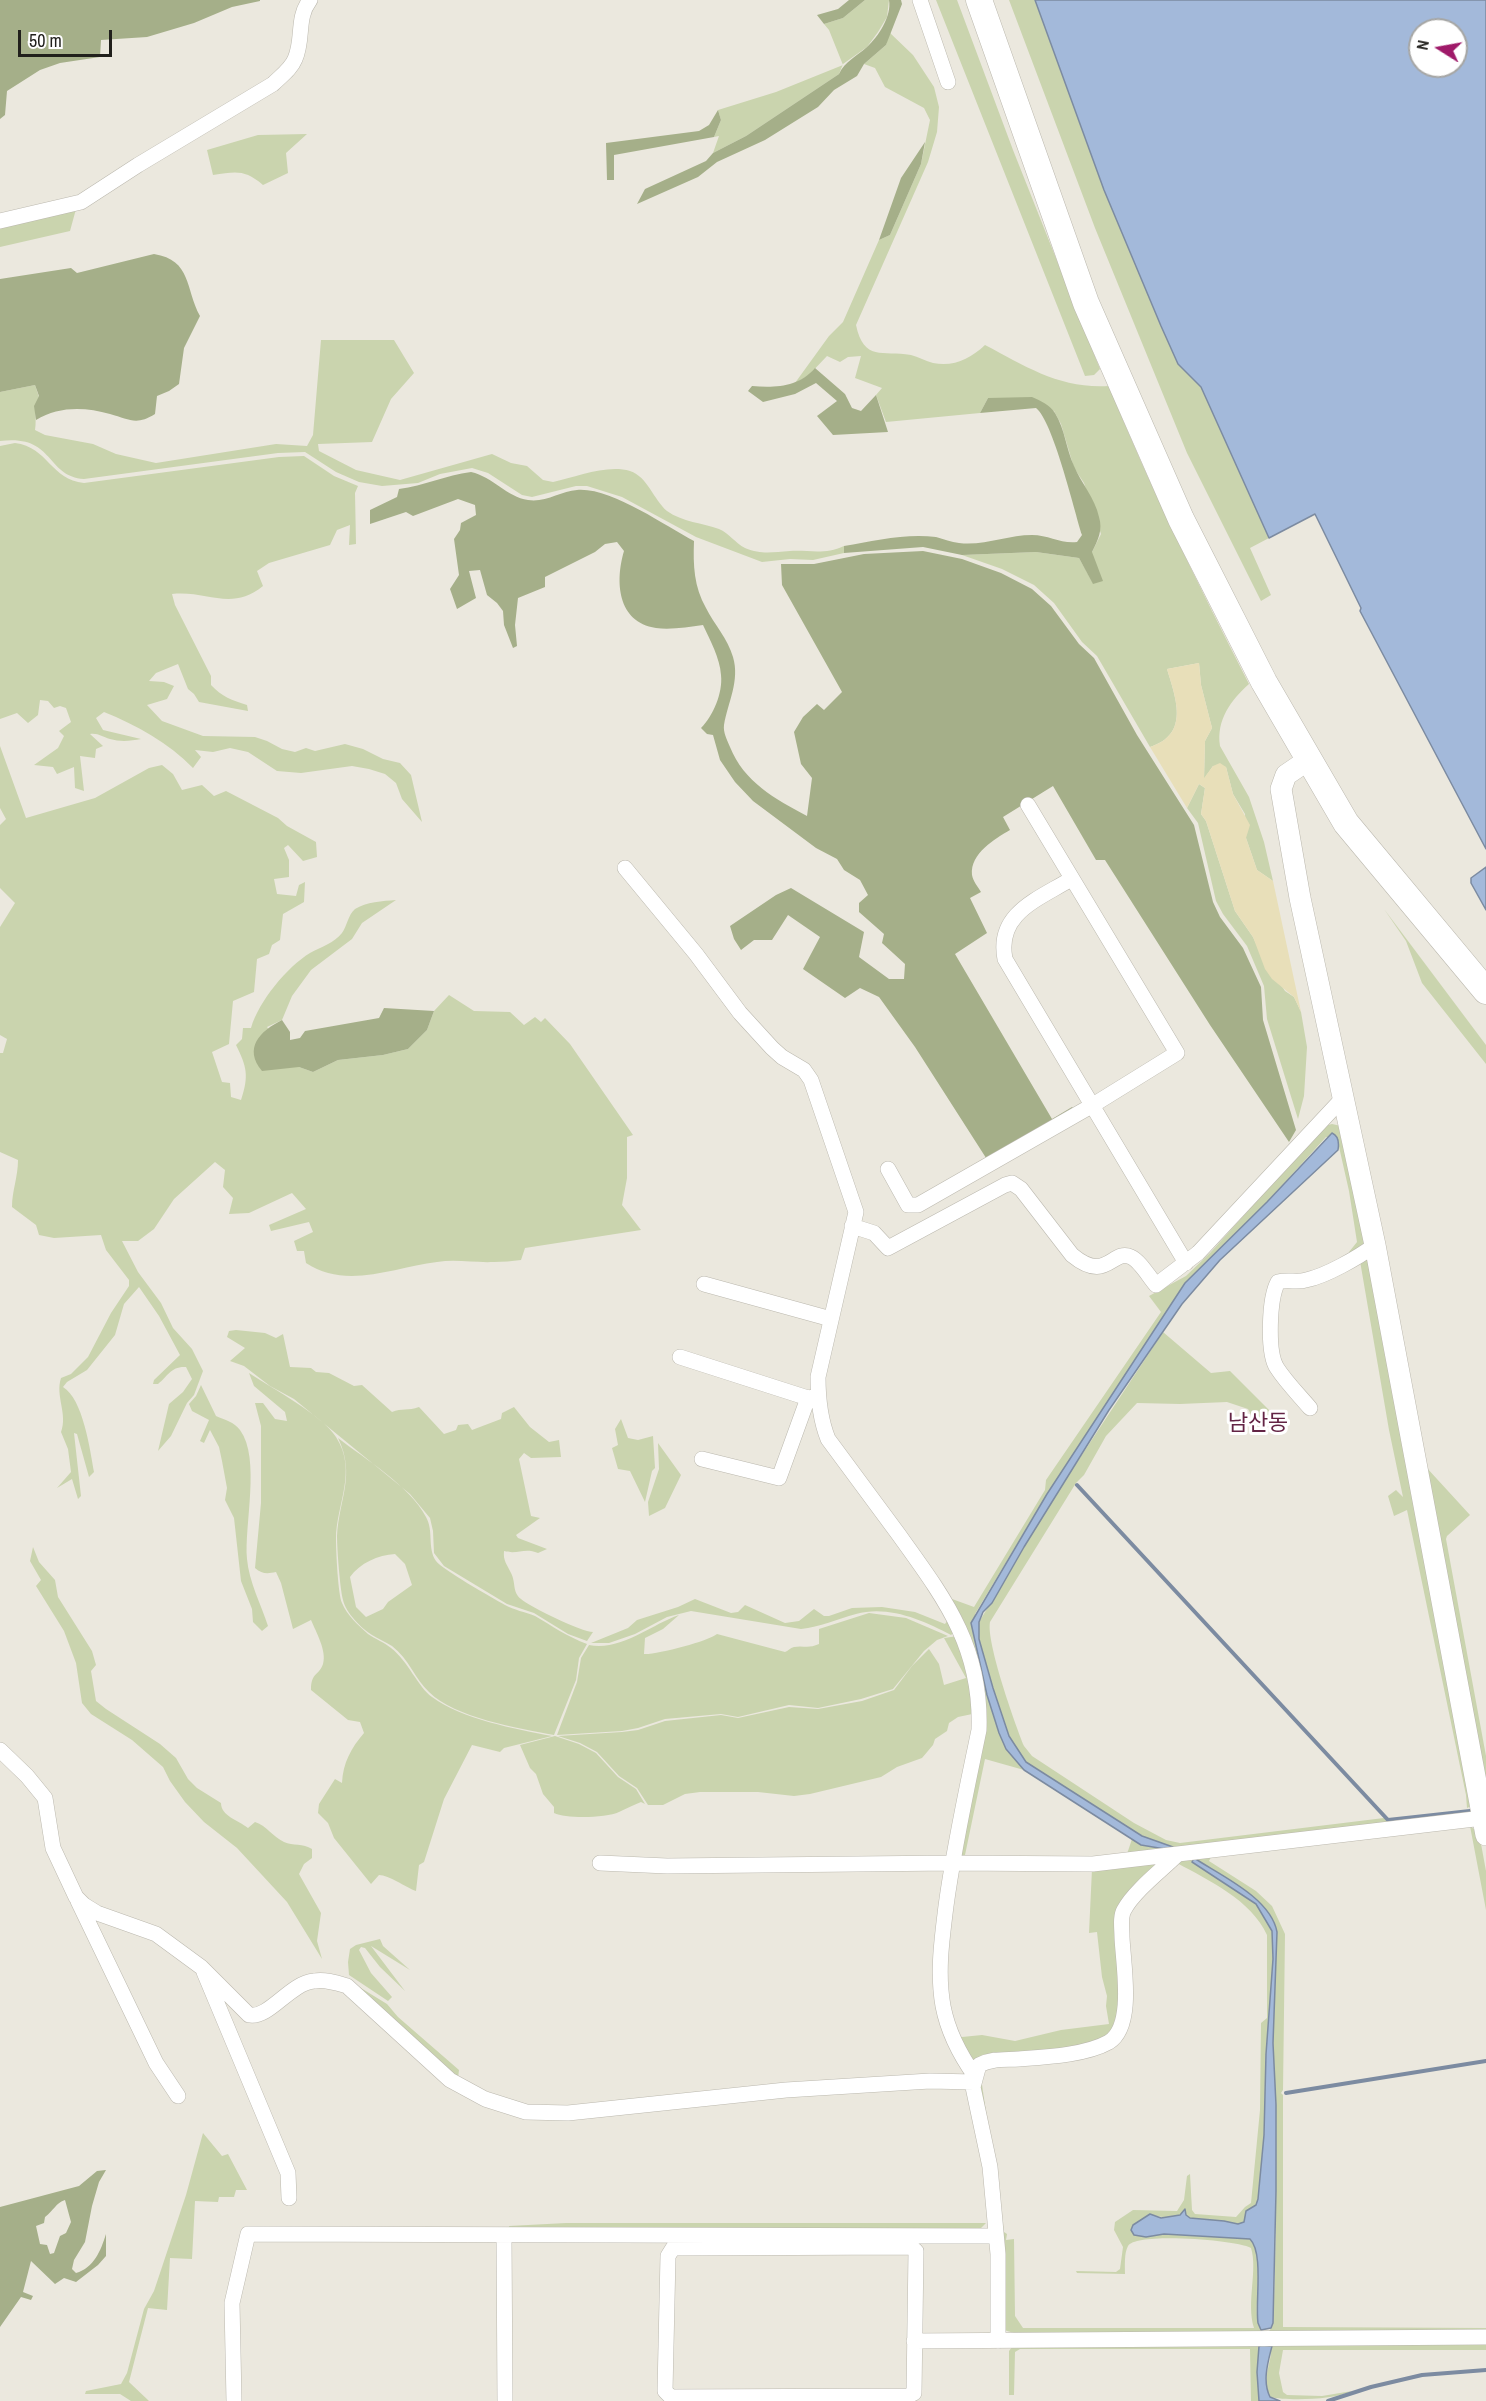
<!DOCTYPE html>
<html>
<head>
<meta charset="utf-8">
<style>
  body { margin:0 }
  #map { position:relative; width:1486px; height:2401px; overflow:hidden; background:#ebe8de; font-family:"Archivo Narrow",sans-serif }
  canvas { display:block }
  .north { position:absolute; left:1408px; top:18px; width:60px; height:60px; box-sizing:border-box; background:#fff; border:2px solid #a6a6a4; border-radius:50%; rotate:281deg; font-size:16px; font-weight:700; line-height:24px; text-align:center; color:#21201c }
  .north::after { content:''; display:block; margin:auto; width:21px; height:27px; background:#9f1a69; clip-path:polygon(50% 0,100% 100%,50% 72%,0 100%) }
  .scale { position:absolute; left:18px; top:30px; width:94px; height:27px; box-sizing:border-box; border:3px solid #21201c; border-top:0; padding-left:8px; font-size:18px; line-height:21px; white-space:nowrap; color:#21201c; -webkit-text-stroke:4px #fff; paint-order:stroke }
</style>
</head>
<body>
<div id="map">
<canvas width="1486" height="2401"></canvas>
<div class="north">N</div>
<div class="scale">50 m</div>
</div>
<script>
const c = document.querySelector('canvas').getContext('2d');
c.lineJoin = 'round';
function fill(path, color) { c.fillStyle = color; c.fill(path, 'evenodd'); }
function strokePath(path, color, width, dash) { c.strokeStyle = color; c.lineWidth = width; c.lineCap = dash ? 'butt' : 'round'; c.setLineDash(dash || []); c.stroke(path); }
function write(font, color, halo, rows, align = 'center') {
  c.font = font + ' "Archivo Narrow","Noto Sans KR",sans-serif'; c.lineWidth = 6; c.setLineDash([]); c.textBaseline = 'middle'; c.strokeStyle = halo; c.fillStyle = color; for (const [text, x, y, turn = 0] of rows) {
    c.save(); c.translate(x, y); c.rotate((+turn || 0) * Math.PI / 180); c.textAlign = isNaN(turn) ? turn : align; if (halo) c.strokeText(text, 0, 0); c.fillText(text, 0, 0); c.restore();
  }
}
fill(new Path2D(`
  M865 0H889L887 17 878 32 867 47 843 64 839 74 746 136 713 153 719 136 714 137 721 120 718 110 776 92 843 65 829 30 824 24 843 18Z
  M936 0H957L1013 150 1100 369 1094 375 1085 376Z
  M1009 0H1035L1104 190 1161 326 1178 364 1201 387 1269 538 1250 548 1271 595 1261 601 1187 453 1095 228Z
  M889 32 913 55 934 87 939 107 937 132 928 162 856 325C864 362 882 350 911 355 918 357 926 361 933 363 954 367 970 359 985 345 1027 367 1060 389 1109 386 1150 488 1199 586 1249 684 1231 700 1216 720 1220 746L1249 797 1264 842 1273 881 1257 870 1246 838 1245 814 1233 794 1226 767 1213 766 1204 779 1205 741 1212 728 1201 685 1199 663 1167 669C1176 699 1190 734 1150 747L1097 656 1082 642 1054 603 1034 585 1002 569 962 555 1036 552 1079 558 1093 583 1092 552 1101 534 1084 483 1074 468 1061 424 1054 411 988 398 980 413 886 422 876 395 882 388 855 378 861 356 848 357 840 362 827 356 808 376 795 383 829 336 843 322 879 240 890 235 921 164 930 120 924 108 885 87 875 68 864 64 886 45Z
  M307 134 286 153 288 173 263 185C244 169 236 172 213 175L207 150 258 135Z
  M76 209 70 231 0 247V227Z
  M321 340H394L414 373 391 399 372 442 318 444 319 451 356 470 400 480 492 454 511 463 527 466 543 480 553 482C576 477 607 464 630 471 648 477 653 499 667 511 682 522 703 523 719 529 729 533 735 543 745 548 762 555 773 552 790 551 810 550 825 555 844 546V553L813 560 790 559 762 562 696 537 622 497 587 486H576L532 497 522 495 488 473 472 468 440 474 418 483 382 486 359 482 336 472 305 452 278 453 84 479C45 476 55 434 0 441V392L35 385 39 397C33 408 37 417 35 430L45 435 93 444 116 454 156 463 276 444 307 446 313 435Z
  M15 443C48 447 51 480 84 483L279 457 304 456 334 476 358 486 355 493 356 544 349 545 350 525 337 530 330 545 269 563 257 571 263 586C231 612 207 590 172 594L175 605 211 676V685C222 697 232 700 247 705L248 711 199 702 194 694 188 689 178 664 156 673 149 681 164 682 174 686 167 699 147 705 162 721 203 736 255 737 267 741 282 749 295 752 306 748 315 751 345 744 363 749 383 759 400 763 411 775 422 822 402 799 396 783 385 774 369 769 352 766 301 773 277 771 248 752 230 748 213 752 195 750 201 757 193 768C169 743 136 725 104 712L96 718 103 730 141 739C131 741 120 742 110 739 102 737 99 733 90 734L103 746 96 749 95 758 80 756 84 791 75 788 74 767 57 774 53 767 34 765 58 748 64 736 59 731 71 722 66 708 60 706 54 708 48 701 40 700 38 715 28 723 17 713 0 719V446Z
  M0 746 26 818 95 798 149 768 162 765 173 774 182 790 202 785 214 796 226 791 278 818 287 826 316 842 317 857 303 861 288 845 284 848 289 860V877L274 879 277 894 296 896 299 885 305 882 304 902 283 914 280 940 272 945 269 954 257 959 254 992 233 1001 229 1044 212 1052 222 1082 230 1083 231 1097 241 1100C249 1076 247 1067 236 1045L242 1039 243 1028H251C259 1001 287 967 310 953 321 947 334 943 342 933 347 926 348 915 355 909 366 902 383 901 396 900L362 923 352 939 311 970 292 996 282 1020 267 1027 299 1067 313 1072 338 1060 383 1055 408 1049 427 1030 434 1011 449 995 474 1011 510 1012 524 1025 535 1017 541 1022 545 1018 570 1044 633 1135 627 1137V1178L622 1205 641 1230 525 1248 521 1260C512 1261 503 1262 494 1262 475 1263 456 1259 437 1262 395 1267 346 1290 306 1263L304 1251H297L294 1241 313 1232 309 1222 271 1231 269 1225 306 1209 292 1193 249 1213 229 1214 233 1198 223 1187 225 1170 215 1162 174 1199 154 1229 138 1241H122L138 1272 161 1303 173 1328 192 1349 203 1371 194 1395 187 1403 171 1436 158 1451 169 1404 183 1392 192 1379 186 1367C171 1366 168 1376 158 1384H153L154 1380 180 1355 159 1316 139 1287 124 1304 115 1335 87 1370 67 1382 63 1387C83 1399 90 1449 94 1472L89 1477 77 1434 74 1433 81 1496 78 1499 72 1479 57 1488 71 1472 68 1449 61 1432C68 1414 55 1396 61 1378L71 1374 88 1357 111 1313 129 1286V1280L106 1250 101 1235 54 1238 39 1235 36 1225 12 1207C12 1191 18 1177 18 1160L0 1152V1053H3L7 1039 0 1035V927L15 903 0 888V825L6 819 0 808Z
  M1199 784 1205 788 1201 814 1206 821 1235 911 1253 937 1260 952 1285 991 1294 997 1301 1012 1307 1047 1304 1096 1298 1119 1267 1019 1264 986 1247 946 1223 914 1216 901 1198 823 1187 808Z
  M1384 909 1486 1045V1064L1422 983 1406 941Z
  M1332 1124 1341 1126 1366 1241 1361 1248 1350 1256 1349 1252 1357 1242 1349 1191 1337 1138 1326 1137 1267 1202 1185 1283 1047 1494 975 1614 978 1659 994 1717 1006 1749 1024 1770 985 1759 965 1855H960L983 1719 952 1599 974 1607 1045 1490 1046 1480 1161 1312 1149 1296 1186 1276 1210 1253 1324 1126Z
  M1366 1259 1370 1263 1473 1805 1467 1808 1466 1795 1407 1510 1394 1516 1388 1496 1396 1490 1403 1497 1389 1430 1360 1261Z
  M236 1330 265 1333 276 1338 283 1334 290 1367 311 1368 316 1372 329 1373 354 1386 362 1385 392 1412C402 1408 408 1411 419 1407L444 1434 456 1430 458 1425 468 1424 472 1430 501 1419 502 1413 514 1407 530 1427 549 1442 559 1440 561 1457 531 1458 524 1453 519 1459 531 1516 540 1518 516 1535 518 1538 547 1549 538 1553C524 1547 518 1555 504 1551 503 1561 507 1564 511 1573 516 1582 512 1592 521 1599 530 1607 582 1632 593 1632L587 1641 568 1634 534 1613 507 1604 444 1566 434 1553 433 1531 430 1518 410 1494 294 1399 270 1386 244 1366 230 1361 245 1348 227 1337 229 1331Z
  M1163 1332 1211 1373 1230 1371 1279 1420 1263 1425 1256 1424 1248 1409 1227 1402 1180 1404 1137 1403 1106 1436 1084 1475 1076 1483 990 1622C986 1642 1015 1724 1024 1746L1032 1756 1134 1823 1166 1840 1180 1843 1384 1818 1388 1821 1473 1812 1126 1857 1132 1839 1141 1845 1171 1850 1173 1847 1142 1836 1026 1762 1020 1755 1009 1736 993 1688 979 1639V1622L1058 1491Z
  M249 1373C272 1388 323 1416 336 1437 358 1471 336 1505 336 1539 336 1551 338 1594 342 1603 347 1615 358 1625 368 1634 375 1639 384 1642 391 1648 408 1661 418 1687 432 1697 462 1719 515 1729 552 1736L504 1748 500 1752 472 1745 444 1799 424 1862 419 1865 416 1891C405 1887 389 1875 379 1875L371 1884 334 1838 328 1823 318 1813 319 1804 335 1779 342 1783C343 1763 351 1748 364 1733L360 1722 348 1720 311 1690C311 1672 319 1676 323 1664 327 1651 316 1632 311 1620L293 1629 281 1583 276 1572C267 1574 262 1574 255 1568L261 1503V1426L255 1403H263L275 1419 287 1421 285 1412 254 1386Z
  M201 1385 216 1416C225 1420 234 1422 240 1430 261 1458 244 1526 247 1559 249 1582 261 1604 268 1626L262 1631 253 1622 252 1609 241 1581 234 1518 225 1500 227 1488 222 1461 219 1447 210 1430 204 1443 200 1441 209 1420 192 1411 189 1404 196 1396Z
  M621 1419 628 1438 638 1440 653 1436 655 1468 652 1471 645 1502 630 1471 618 1469 612 1448 618 1445 615 1429Z
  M338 1438C365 1459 410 1486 426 1517 434 1531 427 1548 436 1561 443 1570 491 1597 505 1605 514 1610 525 1612 535 1616 552 1626 568 1637 587 1644L579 1658 576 1680 554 1735C518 1728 455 1718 429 1692 415 1679 409 1659 392 1646 386 1642 378 1639 372 1635 361 1628 346 1613 343 1600 340 1589 337 1549 337 1536 339 1499 356 1475 338 1438ZM395 1554 405 1564 412 1585 388 1602 383 1609 366 1617 356 1607 350 1577C360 1563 378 1555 395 1554Z
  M658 1443 681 1475 665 1508 649 1516 648 1502 659 1469Z
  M1426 1467 1470 1515 1447 1536 1446 1539 1486 1756V1793Z
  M33 1547 39 1562 55 1580 58 1597 92 1651 96 1665 91 1671 96 1701 106 1709 160 1744 176 1758 188 1779 197 1788 221 1803C221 1816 238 1820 248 1828L255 1822C267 1826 273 1837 284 1842 293 1846 303 1843 312 1849V1858L304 1864 299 1874 321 1913 317 1941 322 1959 287 1902 237 1848 204 1822 185 1802 170 1781 163 1767 132 1740 91 1714 82 1703 76 1663 64 1631 36 1586 41 1580 30 1561Z
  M695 1599 731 1613 738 1612 745 1605 785 1623 799 1621 814 1609 824 1616H829L852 1608 882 1607 915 1612 945 1624 949 1618 956 1631 951 1635C923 1620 888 1605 856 1614 837 1619 820 1627 801 1629L691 1611 667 1617 635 1634 609 1643H591L628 1628 637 1620 678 1607Z
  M869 1613 906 1618 948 1636 937 1640 924 1651 893 1689 861 1699 818 1708 789 1705 738 1717 721 1714 665 1719 638 1728 622 1731 557 1735 577 1682 581 1658 589 1645C622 1651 650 1625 679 1615L663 1629 645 1638 644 1654C656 1655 709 1641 717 1634L785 1652C788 1651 790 1648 794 1647 803 1645 808 1649 819 1644V1629Z
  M958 1636 977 1713 958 1717 949 1723 947 1731 935 1739 933 1745 922 1758 897 1767 881 1777 810 1794 794 1796 758 1792H700L685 1794 663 1805H648L637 1788 619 1776 597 1752 580 1743 558 1736 622 1732 638 1730 665 1721 721 1715 738 1718 789 1707 818 1709 862 1701 894 1690 912 1666 929 1649 939 1664 944 1685 966 1678 944 1638Z
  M555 1736 579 1744 596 1753 618 1777 636 1789 645 1804 641 1802C633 1805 626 1809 619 1812 606 1818 566 1819 554 1813V1807L543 1794 536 1774 530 1768 520 1745Z
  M1470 1826 1479 1833 1486 1871V1910Z
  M1213 1853 1209 1861 1256 1891 1272 1906 1285 1934 1283 2090 1281 2093 1283 2095V2327L1486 2328V2334L1267 2335 1271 2328 1274 2301 1276 2222V2105L1273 2043 1277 1932 1263 1906 1251 1895 1229 1880 1193 1861 1256 1904 1272 1931 1273 1959 1266 2054 1264 2135 1258 2199 1256 2205 1246 2211 1244 2222 1238 2224 1224 2221 1190 2218 1186 2215 1185 2210C1175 2221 1163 2218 1150 2214L1146 2237 1164 2234 1250 2239C1263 2252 1256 2296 1257 2315 1257 2322 1261 2327 1261 2334L1014 2333 1004 2330 978 2092 981 2078 1004 2232 1007 2234 1006 2240 1014 2239 1015 2316 1023 2328H1254C1246 2303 1258 2270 1251 2248 1236 2240 1136 2232 1128 2246 1124 2253 1125 2266 1125 2274L1077 2273 1076 2271 1116 2272 1120 2269 1123 2247 1114 2230 1115 2222 1133 2210 1177 2211 1184 2200 1187 2176 1190 2174 1192 2210 1195 2214 1236 2217 1245 2207 1251 2203 1260 2110 1261 2023 1267 2018V1935C1251 1900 1210 1881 1177 1863L1184 1856Z
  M1160 1863 1124 1904 1123 2007 1110 2035 1066 2050 973 2061 954 2034 962 2037 982 2035 1015 2041 1061 2030 1109 2024 1106 2006 1107 1996 1102 1977 1097 1932 1089 1933 1092 1869Z
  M380 1939 383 1946 410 1970 371 1946 405 1991 380 1967 365 1948 361 1947 359 1950 371 1973 392 1997 388 2001 349 1975 348 1962 350 1949 356 1945Z
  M356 1985 387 2004 398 2017 459 2070 458 2078Z
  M203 2133 222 2156 228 2154 247 2190H236L234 2197H219L218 2202 195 2201 192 2259 170 2258 167 2310 148 2308 129 2382 149 2401H131L120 2394H85L86 2391 121 2384 127 2373 144 2309 154 2291 186 2195Z
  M566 2223H986L980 2229 510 2233 509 2226Z
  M1270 2343H1486V2350H1283L1279 2373 1283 2392 1287 2395 1322 2396 1352 2391C1334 2400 1288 2401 1270 2397 1260 2376 1275 2359 1270 2343Z
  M1262 2345 1259 2347 1257 2372 1259 2401H1251L1250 2349H1020L1015 2352 1014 2395H1009V2351L1012 2347Z`), '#cad4ae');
fill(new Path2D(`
  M0 0H260V1L232 7 194 23 147 37 101 40 100 57 60 63 40 70 7 91 5 115 0 119Z
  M849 0H865L843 18 824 24 817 15 838 9Z
  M889 0H901L902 4 886 45 864 64 857 76 834 90 818 107 765 140 717 162 698 177 637 204 645 189 706 161 713 153 746 136 839 74C845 61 856 57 867 47 878 37 892 16 889 0Z
  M718 110 721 120 714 137 614 155V180H607L606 143 699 131 709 125Z
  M925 142 921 164 890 235 879 240 901 178Z
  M154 254C192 260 185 289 200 316L184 348 179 384 169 391 157 396 155 414C136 426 129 419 110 414 85 407 59 406 36 420L34 406 39 396 35 385 0 392V279L71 268 77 273Z
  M815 368 845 394 852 408 861 411 876 395 888 432 833 435 817 416 837 401 816 383 795 394 763 402 748 391 752 386C775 388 799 387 815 368Z
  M1032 397C1041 401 1050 405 1055 413 1065 429 1066 449 1074 466 1081 483 1095 498 1099 517 1103 530 1098 540 1092 552L1103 581 1093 584 1079 558 1036 552 962 555 923 547 844 553V546C874 541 906 533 936 537 944 539 951 542 959 543 984 546 1008 535 1032 535 1049 535 1061 544 1077 542L1082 535C1074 510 1053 421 1036 408L980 413 988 398Z
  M471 472C493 477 507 497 528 500 545 503 561 491 577 490 611 487 665 526 694 541 693 565 694 587 706 608 714 624 728 639 733 657 740 681 728 702 724 725 723 732 727 740 730 747 744 782 775 799 807 816L812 778 801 764 794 732 803 717 817 704 824 710 842 692 782 585 781 564H814L864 554 923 551 962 559 1001 573 1032 589 1051 606 1079 644 1094 658 1137 735 1194 825 1213 902 1220 917 1243 948 1261 987 1263 1020 1296 1130 1289 1142 1210 1025 1105 860H1096L1053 786 1003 817 1010 830C995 839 970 853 972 875 973 881 978 887 981 892L970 898 987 933 955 954 1052 1119 1072 1107 1077 1113 988 1161 915 1047 879 997 860 988 845 998 803 969 820 937 788 915 772 940H754L741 950 734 939 730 926 776 895 791 888 864 932 859 957 889 979H904L905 964 882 943 884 934 859 912V903L868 895 860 880 844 870 837 859 816 848 753 801 735 782 720 760 713 735 707 734 701 728C713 716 723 693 721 675 720 658 710 640 703 625 688 627 671 630 656 628 617 622 615 581 624 551L617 542 605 544 595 552 545 577V587L518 598 515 625 517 646 513 648 504 625 503 611 497 603 487 595 480 570 469 571 476 598 457 609 450 589 459 575 454 539 460 530 461 523 476 515 475 505 458 499 413 516 406 512 370 524V510L397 497 399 489C424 486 446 475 471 472Z
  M384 1008 434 1011 427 1030 408 1049 383 1055 338 1060 313 1072 299 1067 262 1071C243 1048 260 1031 282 1020L290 1032V1040L300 1038 305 1031 379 1018Z
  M106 2170 99 2182 92 2206 85 2242 74 2260 72 2269 76 2273C94 2268 101 2250 106 2234V2256L98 2265 76 2282 64 2278 55 2284 31 2261 23 2292 33 2296 31 2300 21 2297 0 2327V2207L79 2186 97 2171ZM65 2200 71 2222 66 2233 60 2236 54 2253 50 2254 47 2245 40 2244 36 2226 44 2223 45 2217C53 2211 56 2203 65 2200Z`), '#a5af89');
fill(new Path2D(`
  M1199 663 1201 685 1212 728 1205 741 1204 778 1213 766 1220 763 1226 767 1233 794 1250 825 1246 838 1257 870 1273 881 1301 1012 1294 997 1272 979 1265 969 1253 937 1235 911 1206 821 1201 814 1205 788 1199 784 1187 808 1150 747C1190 734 1176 699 1167 669Z`), '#e8dfb9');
const water = new Path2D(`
  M1035 0H1486V849L1360 611 1361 608 1315 514 1269 538 1201 387 1178 364 1161 326 1104 190ZM1420 30H1456V66H1420Z
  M1486 867V910L1471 883V878Z
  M1332 1133C1339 1136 1339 1144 1338 1150L1220 1260 1182 1304 1109 1410 1024 1547 992 1603 983 1612 979 1622V1639L993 1688 1009 1736 1026 1762 1142 1836 1173 1847 1171 1850 1141 1845 1024 1770 1006 1749 999 1733 987 1695 971 1623 1047 1494 1185 1283 1267 1202Z
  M1194 1858C1220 1875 1271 1898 1277 1932L1273 2043 1276 2105V2191L1273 2323 1271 2328 1261 2330 1258 2323C1255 2302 1264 2253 1250 2239L1164 2234 1146 2237 1134 2235 1131 2230 1133 2225 1150 2214 1161 2218 1180 2215 1185 2209 1186 2215 1190 2218 1224 2221 1238 2224 1244 2222 1246 2211 1256 2205 1258 2199 1264 2135 1266 2054 1273 1959 1272 1931 1256 1904 1192 1862Z
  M1262 2345 1272 2346C1268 2362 1262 2381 1270 2397L1280 2401H1259L1257 2372 1259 2346Z`);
fill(water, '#a3b9da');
strokePath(water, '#7c8ba1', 1.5);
strokePath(new Path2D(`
  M1077 1485 1388 1820 1470 1811
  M1286 2093 1486 2061
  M1328 2401 1371 2387 1422 2375 1486 2370`), '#7c8ba1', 4);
const minor = new Path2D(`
  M920 0 948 82
  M0 221 81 202 138 165 273 84C281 76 291 69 295 59 304 39 296 18 310 0
  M625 868 696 954 740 1013 772 1048 782 1057 804 1070 811 1080 856 1212 818 1377C818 1398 820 1419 828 1439 852 1471 875 1503 899 1535 945 1599 982 1647 979 1730 967 1788 954 1846 946 1906 942 1939 937 1972 943 2006 948 2032 960 2055 975 2076
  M1071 879C1039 899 996 913 1005 959L1186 1263
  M888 1169 908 1205H918L1093 1105 1177 1053 1028 805
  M852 1226 874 1233 888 1248 1005 1185 1012 1183 1021 1189 1072 1255C1107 1284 1112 1248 1131 1257 1140 1261 1149 1277 1156 1285L1198 1253 1342 1099
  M704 1284 831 1319
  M680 1357 808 1398 818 1396
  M1310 1408C1299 1395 1286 1382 1277 1368 1267 1353 1269 1298 1278 1282 1288 1279 1297 1283 1306 1280 1326 1276 1359 1257 1375 1245
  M702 1459 779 1478 808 1398
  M0 1750 27 1776 45 1798 53 1848 76 1897 84 1905 97 1913 156 1934 201 1967 249 2015C269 2019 290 1983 314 1981 325 1979 337 1983 347 1986L450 2080 485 2099 526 2112 568 2113 786 2090 930 2081 974 2082
  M600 1863 667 1866 952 1863 1093 1864 1483 1818
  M78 1901 156 2063 178 2096
  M204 1972 288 2173 289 2198
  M504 2236 505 2401
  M911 2247 916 2251 914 2393 908 2396 671 2397 665 2391 668 2256 673 2248Z
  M914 2341 1486 2337
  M998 2341V2254L990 2167 973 2087 979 2065C993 2058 1005 2060 1019 2059 1046 2057 1086 2055 1109 2042 1135 2026 1123 1964 1122 1937 1122 1929 1120 1917 1124 1910 1134 1891 1163 1869 1178 1854
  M234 2401 232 2303 248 2234 995 2236`);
const secondary = new Path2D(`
  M1308 760 1286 775 1281 789 1300 898 1375 1245 1486 1835`);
const trunk = new Path2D(`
  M979 0 1086 303 1181 519 1207 570 1264 682 1346 823 1486 991`);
strokePath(minor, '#bbb8ae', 16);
strokePath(secondary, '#bbb8ae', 22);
strokePath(trunk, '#bbb8ae', 27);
strokePath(minor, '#fff', 15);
strokePath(secondary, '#fff', 21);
strokePath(trunk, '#fff', 26);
write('22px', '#632445', '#fff', [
  ["남산동",1258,1424]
]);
</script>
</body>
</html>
